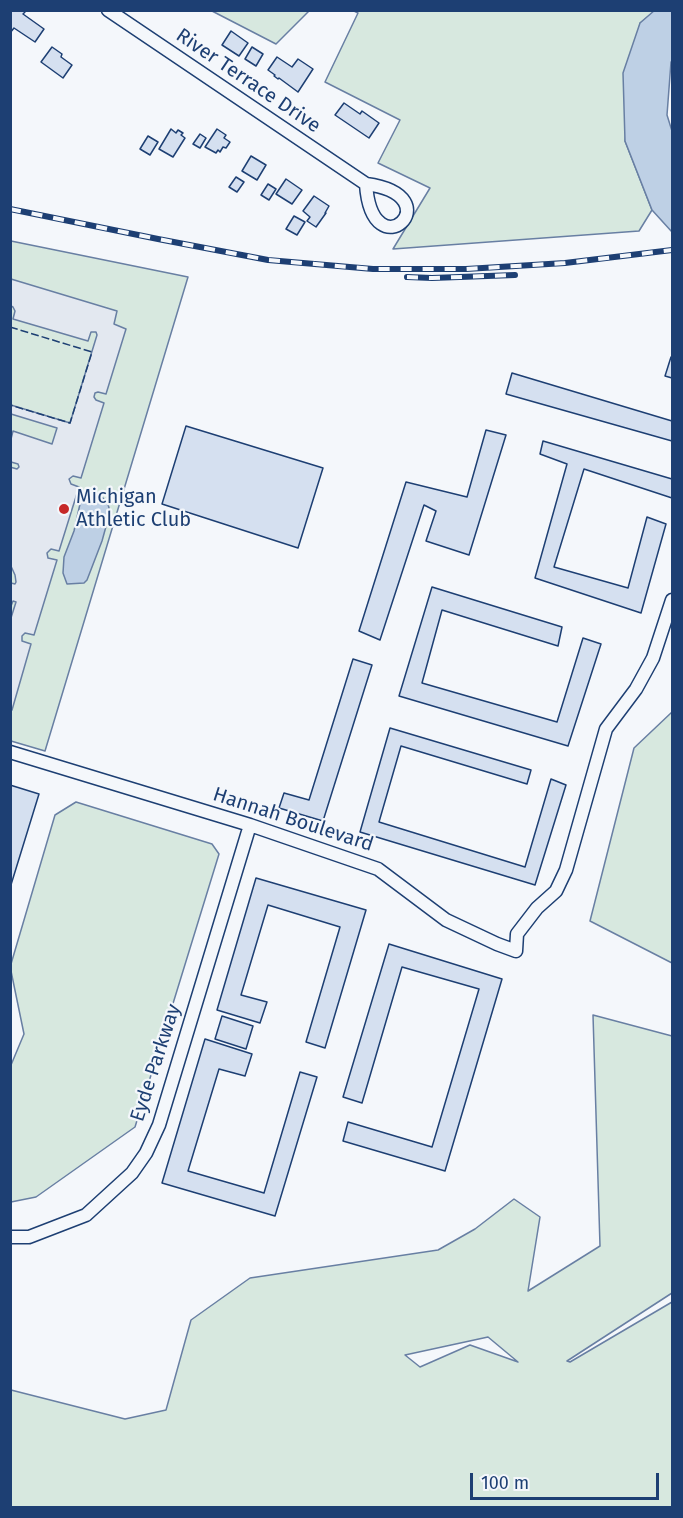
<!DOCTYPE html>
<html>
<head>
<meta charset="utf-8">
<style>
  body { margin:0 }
  #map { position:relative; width:683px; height:1518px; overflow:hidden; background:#f4f7fb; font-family:"Fira Sans",sans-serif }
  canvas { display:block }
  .frame { position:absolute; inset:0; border:12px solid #1d3f73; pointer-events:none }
  .scale { position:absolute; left:470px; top:1473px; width:189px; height:27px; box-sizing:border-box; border:3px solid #1d3f73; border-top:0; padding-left:8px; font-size:18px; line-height:21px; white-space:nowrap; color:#1d3f73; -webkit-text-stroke:4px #f4f7fb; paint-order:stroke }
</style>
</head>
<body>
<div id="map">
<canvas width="683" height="1518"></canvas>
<div class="frame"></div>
<div class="scale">100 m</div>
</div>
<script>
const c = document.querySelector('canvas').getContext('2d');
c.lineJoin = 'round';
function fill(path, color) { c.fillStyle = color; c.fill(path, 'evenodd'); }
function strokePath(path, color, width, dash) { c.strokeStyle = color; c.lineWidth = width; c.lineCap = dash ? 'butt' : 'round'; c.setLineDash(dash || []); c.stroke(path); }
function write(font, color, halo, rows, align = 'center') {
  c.font = font + ' "Fira Sans",sans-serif'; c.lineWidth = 4.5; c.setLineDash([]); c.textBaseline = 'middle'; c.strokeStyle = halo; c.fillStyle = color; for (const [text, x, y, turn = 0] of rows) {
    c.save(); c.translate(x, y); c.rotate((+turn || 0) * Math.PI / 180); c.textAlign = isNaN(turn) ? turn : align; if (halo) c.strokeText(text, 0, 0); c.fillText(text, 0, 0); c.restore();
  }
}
const green = new Path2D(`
  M212 11H309L276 44Z
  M354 11H655L640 23 625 141 652 210 639 231 393 249 430 188 378 163 400 120 325 82 358 13Z
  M11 241 188 277 45 751 11 741Z
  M672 712V963L590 921 634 748Z
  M76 802 212 844 219 854 135 1127 36 1197 11 1202V1065L24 1034 11 971V964L55 815Z
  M593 1015 672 1036V1293L567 1361 570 1362 672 1302V1507H11V1390L125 1419 166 1410 191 1320 250 1278 438 1250 475 1229 514 1199 540 1217 528 1291 600 1246ZM488 1337 518 1362 470 1345 420 1367 405 1355Z`);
fill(green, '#d7e8df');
strokePath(green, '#687fa3', 1.5);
const parking = new Path2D(`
  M11 279 117 311 114 324 126 329 106 394 98 392 95 393 94 397 96 400 104 403 81 478 73 476 69 479 71 484 79 487 59 551 51 549 47 553 48 558 57 560 34 635 25 633 22 636V641L31 644 12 710 10 709V621L16 602 13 601 11 606V583L15 584 16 582 15 575 10 564V467L17 469 19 467 18 464 11 462V439L13 431 52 444 57 428 11 414V405L70 423 97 335 96 332H91L88 341 13 319 15 311 13 307 11 306Z`);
fill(parking, '#e3e8f0');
strokePath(parking, '#687fa3', 1.5);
const water = new Path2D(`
  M655 10 672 11V61L671 62 667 115 672 131V232L652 210 625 141 623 73 640 23Z
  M89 496 103 498 108 504 110 512 102 541 87 580 84 583 67 584 63 573 64 557 74 531 80 504 83 498Z`);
fill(water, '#bed0e5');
strokePath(water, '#687fa3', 1.5);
const building = new Path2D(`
  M10 10H23L25 12 23 14 44 29 35 42 14 28 10 33Z
  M231 31 248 43 239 56 222 45Z
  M52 47 62 54 61 57 72 65 63 78 41 62Z
  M252 47 263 54 256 66 245 59Z
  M277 57 292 67 298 59 313 69 298 92 279 78 278 79 274 76 275 75 268 70Z
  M344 103 360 114 362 111 379 123 369 138 335 115Z
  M171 129 176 133 178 130 183 133 181 135 185 138 173 157 159 149Z
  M217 129 226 135 224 138 230 142 226 148 223 147 220 152 218 150 216 153 205 147Z
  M200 134 206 138 200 148 193 144Z
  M148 136 158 142 150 155 140 149Z
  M251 156 266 165 257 180 242 171Z
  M236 177 244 182 237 192 229 187Z
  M286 179 302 190 292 204 276 194Z
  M268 184 276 189 269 200 261 195Z
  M314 196 329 206 325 213H326L316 227 307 221 310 217 303 211Z
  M294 216 305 222 297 235 286 229Z
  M671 357 672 358V378L665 376Z
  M512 373 672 421V441L506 394Z
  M186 426 323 468 298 548 162 504Z
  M486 430 506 435 469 555 426 541 436 511 424 505 380 640 359 631 406 482 467 497Z
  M543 441 672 479V498L584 469 554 567 628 588 647 517 666 524 641 613 535 578 567 464 540 454Z
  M432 587 562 627 558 646 442 610 422 683 557 722 583 638 601 644 568 746 399 696Z
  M353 659 372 665 323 821 279 808 284 793 309 800Z
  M390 728 531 770 527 784 401 746 379 822 525 867 551 779 566 785 535 885 360 832Z
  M10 785 39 794 10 888Z
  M256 878 366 910 325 1048 306 1042 340 927 268 905 241 995 267 1002 260 1023 217 1010Z
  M389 944 502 979 445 1171 343 1141 348 1122 432 1147 479 989 402 967 362 1103 343 1097Z
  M222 1016 253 1026 246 1049 215 1039Z
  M205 1039 252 1054 245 1076 219 1069 188 1171 264 1193 300 1072 317 1077 275 1216 162 1183Z`);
fill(building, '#d5e0f0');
strokePath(building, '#1d3f73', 1.5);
const minor = new Path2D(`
  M108 10 366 184C455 196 372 274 366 184
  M10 752 250 825 378 869 446 920 497 944 516 951 517 934 537 908 556 891 566 870 606 729 636 689 653 658 672 600
  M10 1237H29L86 1215 132 1173 146 1153 159 1125 250 825`);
strokePath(minor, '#1d3f73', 15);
strokePath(minor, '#f4f7fb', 12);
const rail = new Path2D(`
  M10 209 158 239 268 260 373 269H466L565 263 672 250
  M407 277 432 278 515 275`);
strokePath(rail, '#1d3f73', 6);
strokePath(rail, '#f4f7fb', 4, [11]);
strokePath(new Path2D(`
  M10 327 92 352 70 423 10 405`), '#1d3f73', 1.5, [8, 3]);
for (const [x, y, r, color] of [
  [64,509,6,"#c62828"]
]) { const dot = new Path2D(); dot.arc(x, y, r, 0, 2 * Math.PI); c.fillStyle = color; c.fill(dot); strokePath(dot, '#f4f7fb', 2); }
write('20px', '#1d3f73', '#f4f7fb', [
  ["River Terrace Drive",248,81,34],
  ["Hannah Boulevard",293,820,18],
  ["Eyde Parkway",156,1063,-72]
]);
write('20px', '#1d3f73', '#f4f7fb', [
  ["Michigan",76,497],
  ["Athletic Club",76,520]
], 'left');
</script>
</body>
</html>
